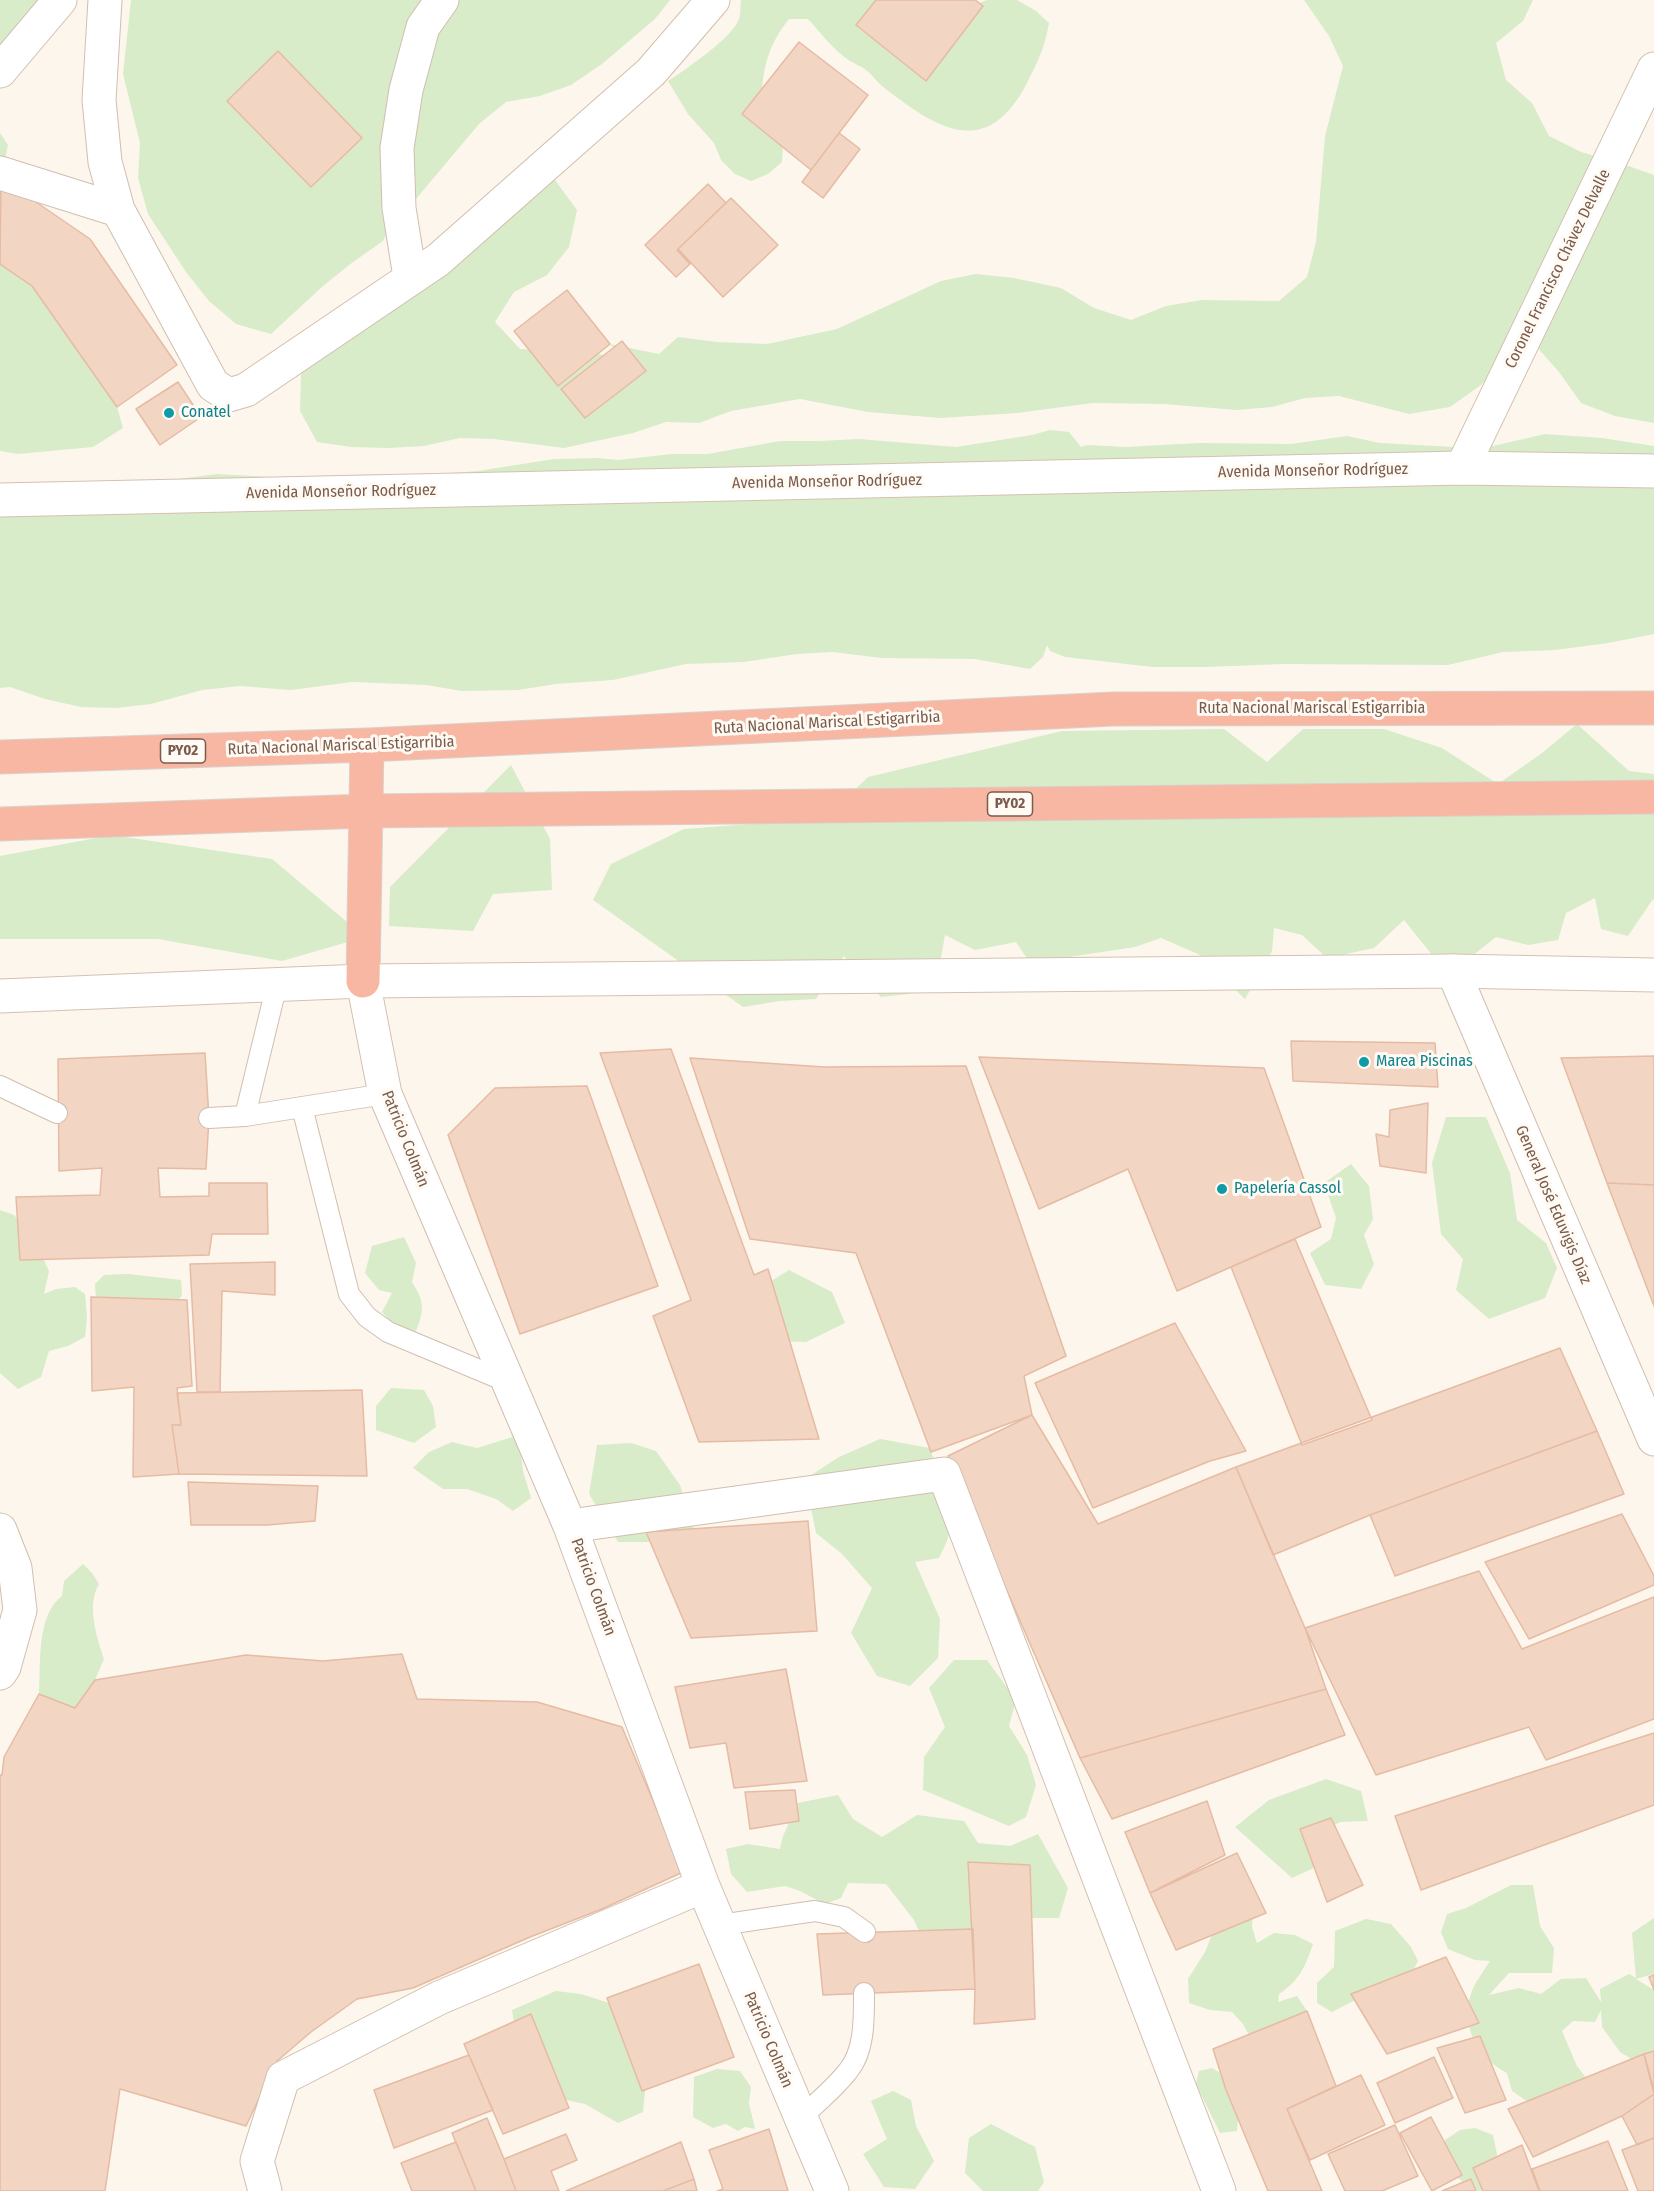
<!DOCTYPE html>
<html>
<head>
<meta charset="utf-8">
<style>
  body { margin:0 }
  canvas { display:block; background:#fdf6ec }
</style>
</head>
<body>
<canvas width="1654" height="2191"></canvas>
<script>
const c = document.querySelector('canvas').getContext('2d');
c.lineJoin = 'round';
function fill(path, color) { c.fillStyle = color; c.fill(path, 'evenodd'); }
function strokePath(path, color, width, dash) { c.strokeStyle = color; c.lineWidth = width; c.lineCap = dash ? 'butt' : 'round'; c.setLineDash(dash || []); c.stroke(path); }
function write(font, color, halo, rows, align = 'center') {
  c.font = font + ' "Fira Sans Condensed",sans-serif'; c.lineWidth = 6; c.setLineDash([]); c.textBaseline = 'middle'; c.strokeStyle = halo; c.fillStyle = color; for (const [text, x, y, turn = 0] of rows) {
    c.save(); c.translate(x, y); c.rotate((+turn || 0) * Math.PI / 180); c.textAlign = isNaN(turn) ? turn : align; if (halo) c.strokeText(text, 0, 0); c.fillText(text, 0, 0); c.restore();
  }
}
fill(new Path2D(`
  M0 0H44L0 69Z
  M131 0H670L655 19 602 64 571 85 540 96 506 102 479 124 410 206 399 208 383 241 353 262 323 286 271 334 236 324 209 301 186 272 148 214 138 178 140 143 123 74Z
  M741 0H886L970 7 987 0H1017L1036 11 1049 23C1045 47 1038 61 1027 83 986 162 936 128 882 86 876 81 872 74 866 70 861 66 855 64 850 61 833 50 821 33 808 19H789C769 44 762 68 762 100 762 106 761 114 763 119 768 128 777 136 783 144L782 162 768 174 751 181 735 174 721 160 714 143 688 114 668 81C685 70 733 37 739 19 741 13 740 6 741 0Z
  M1304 0H1533L1523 21 1496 43 1506 80 1532 103 1549 136 1581 152 1617 162 1654 175V423L1615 416 1581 403 1559 372 1537 347 1505 357 1481 385 1450 407 1409 414 1339 396 1305 398 1272 407 1237 410 1164 404 1093 403 1017 413 940 418 868 412 800 399 731 411 699 423 666 422 633 433 564 448 494 439 460 438 424 446 387 448 351 447 317 442 300 411 301 375 315 342 524 194 555 180 577 210 569 247 547 275 514 292 495 322 520 349 592 352 627 362 610 344 659 354 678 337 717 342 767 344 837 329 941 281 976 274 1014 278 1061 288 1094 308 1131 320 1166 306 1202 300 1279 301 1307 277 1316 242 1325 136 1343 66 1329 36Z
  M0 133 8 145 1 178V221L101 375 117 407 123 428 93 447 18 454 0 451Z
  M1050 430 1069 432 1081 447 1087 445 1125 447 1200 443 1291 444 1347 436 1380 443 1454 447 1493 446 1545 434 1602 438 1654 446V634L1608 643 1555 650 1503 652 1448 665 1282 664 1207 667H1153L1065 657 1050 651 1047 645 1043 657 1030 669 975 659 882 658 832 652 797 654 744 662 686 664 613 680 556 684 518 690 462 691 426 685 352 682 291 690 240 686 202 690 151 704 116 708 81 707 45 699 10 687 0 688V489L159 485 178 479 217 474 272 477 386 474 405 476 478 471 554 459 597 458 618 460 672 454H708L780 441H819L859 439 956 447 1032 435Z
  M1577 724 1629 771 1654 774V901L1653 899 1628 936 1601 929 1595 898 1566 913 1558 940 1528 945 1496 937 1472 956H1433L1404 920 1374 948 1327 958 1302 935 1274 928 1272 951 1245 999 1198 954 1161 938 1135 947 1030 963 1016 942 975 950 945 935 935 991 881 997 844 956 816 999 780 1001 743 1007 593 900 611 864 684 829 763 823H820L868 777 1062 731 1224 729 1267 762 1303 729H1384L1442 748 1498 784 1542 753Z
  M511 765 550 839 552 890 493 894 473 931 389 926 390 887Z
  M112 835 272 859 365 937 282 961 158 939H0V856Z
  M1446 1117H1486L1510 1173 1517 1220 1546 1243 1557 1268 1545 1298 1489 1319 1456 1290 1463 1259 1441 1234 1432 1163Z
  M1351 1164 1369 1186 1373 1219 1364 1235 1374 1264 1361 1289 1325 1285 1310 1253 1331 1239 1336 1218 1324 1183Z
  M0 1210 14 1215 34 1239 49 1271 44 1294 56 1289 75 1287 85 1294 87 1317 85 1337 68 1346 49 1351 41 1377 18 1389 0 1373Z
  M404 1237 416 1263 412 1282C424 1301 425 1309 416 1331L404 1336 382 1312 392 1293 379 1290 365 1273 372 1246Z
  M789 1270 832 1292 845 1323 806 1342 774 1341 768 1283Z
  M128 1274 181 1280 182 1295 177 1302 96 1299 95 1284 104 1275Z
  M391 1388 424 1390 433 1406 436 1427 414 1443 376 1430V1406Z
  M519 1435 523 1471 531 1498 513 1511 496 1499 467 1489H443L413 1468 429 1452 452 1442 477 1448Z
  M880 1439 930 1448 953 1520 947 1541 939 1558 915 1562 940 1619 938 1658 910 1686 877 1676 851 1633 872 1588 842 1554 816 1533 805 1479 839 1457Z
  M631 1443 656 1451 680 1485 694 1528 661 1542H618L589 1494 597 1445Z
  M83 1564 92 1573 99 1584C86 1605 97 1638 104 1659L95 1680 75 1708 39 1694C41 1665 36 1615 62 1596L64 1581Z
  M954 1660H987L1016 1700 1009 1726 1027 1755 1036 1785 1026 1817 1009 1826 923 1790 924 1757 945 1727 929 1688Z
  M1326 1779 1361 1791 1368 1821 1340 1822 1317 1835 1322 1864 1292 1878 1235 1827 1269 1800Z
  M838 1795 853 1819 882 1837 917 1815 964 1821 978 1843 1010 1846 1038 1834 1068 1888 1059 1918H1027L925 1946 914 1920 886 1884 848 1883 841 1898 825 1904 800 1891 785 1886 747 1892 731 1874 726 1849 748 1844 780 1849 783 1836 798 1803Z
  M1511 1885H1533L1540 1926 1554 1948 1552 1973H1509L1489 1995 1519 1988 1541 1994 1561 1979 1586 1978 1601 2002 1600 1989 1629 1974 1636 1978 1632 1933 1654 1918V1974L1636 1979 1654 1990V2062L1640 2064 1620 2052 1602 2027 1601 2010 1595 2022 1573 2021 1562 2031 1577 2066 1596 2091 1538 2109 1512 2091 1507 2073C1479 2059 1459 2025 1471 1994 1474 1983 1484 1971 1490 1961L1475 1960 1448 1949 1441 1932 1447 1914 1466 1908Z
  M1254 1903 1252 1927 1257 1943 1274 1933 1295 1935 1313 1944C1305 1967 1300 1980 1279 1994L1278 2002 1297 1996 1307 2011 1303 2030 1257 2050 1243 2024 1232 2012 1210 2010 1189 2003 1188 1979 1205 1952 1220 1915Z
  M1366 1919 1391 1924 1411 1947 1418 1961 1407 1983 1371 1992 1332 2012 1317 2003V1983L1334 1967 1335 1931Z
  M556 1991 581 1994 625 2008 646 2083 643 2112 618 2123 585 2104 553 2097 518 2051 512 2010Z
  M1212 2068 1222 2074 1226 2090 1239 2108 1237 2131 1220 2133 1196 2084 1199 2071Z
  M717 2069 740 2071 751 2087 749 2103 755 2129 745 2127 738 2131 726 2124 713 2128 693 2117 694 2077Z
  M893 2091 911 2100 916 2126 934 2161 915 2189 884 2187 863 2154 887 2139 871 2101Z
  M991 2124 1035 2147 1044 2182 1038 2191H983L965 2173 969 2138Z
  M1475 2128 1493 2135 1497 2154 1495 2167 1512 2191H1465L1462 2181 1453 2174 1441 2157 1445 2140 1460 2130Z`), '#d8ecc9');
const building = new Path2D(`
  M876 0H975L983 6 926 81 856 25Z
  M799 42 868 95 811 170 742 114Z
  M278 51 362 138 311 187 227 101Z
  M839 133 860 149 823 198 802 182Z
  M1 178 90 239 177 365 117 407 32 286 0 264Z
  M708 184 726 203 677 250 690 264 676 277 645 245Z
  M731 198 778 245 723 297 678 249Z
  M567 290 610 344 558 386 514 331Z
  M622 341 646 371 585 418 561 389Z
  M178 382 201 417 160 445 136 409Z
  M1291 1041 1435 1043 1438 1087 1293 1081Z
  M671 1049 754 1275 768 1269 819 1439 699 1442 653 1316 691 1300 600 1053Z
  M205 1053 209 1118 206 1169 158 1168 160 1197 209 1196V1183H267L268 1234H212L209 1255 20 1260 16 1197 100 1195 102 1168 59 1171 58 1059Z
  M1654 1056V1185L1607 1183 1561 1058Z
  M979 1057 1264 1068 1321 1227 1177 1291 1128 1169 1039 1209Z
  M690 1058 824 1067 966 1066 1066 1356 1024 1376 1032 1415 931 1452 856 1253 750 1239Z
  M587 1086 658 1286 520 1334 448 1135 495 1088Z
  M1428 1103 1426 1173 1380 1166 1376 1134 1389 1137 1390 1110Z
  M1607 1183 1654 1185V1306Z
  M1295 1239 1372 1420 1302 1445 1231 1267Z
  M275 1262V1295L222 1291 220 1392H197L190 1264Z
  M91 1297 187 1300 192 1386 177 1388 181 1425H172L179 1474 133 1477 134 1387 92 1391Z
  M1175 1323 1246 1451 1210 1461 1093 1508 1035 1383Z
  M1560 1348 1597 1431 1370 1515 1273 1555 1236 1467Z
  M362 1390 367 1476 179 1474 172 1425H181L177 1393Z
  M1032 1415 1098 1524 1236 1467 1305 1628 1326 1689 1080 1758 948 1456Z
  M1597 1431 1624 1494 1395 1576 1370 1515Z
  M188 1482 318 1486 315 1521 267 1525H191Z
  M1622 1514 1654 1576V1585L1529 1639 1485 1562Z
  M808 1521 817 1631 691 1638 646 1532Z
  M1479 1571 1522 1649 1654 1597V1719L1546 1760 1529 1727 1376 1775 1305 1628Z
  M402 1654 417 1699 537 1702 622 1727 683 1872 602 1909 530 1937 413 1988 357 1999 311 2032 277 2061 246 2126 120 2089 105 2191H0V1775H2L4 1757 39 1694 75 1708 95 1680 246 1655 323 1661Z
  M786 1669 807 1781 734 1788 726 1743 690 1748 675 1687Z
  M1326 1689 1345 1735 1112 1819 1080 1758Z
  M1654 1733V1805L1421 1890 1395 1816Z
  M795 1790 799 1821 750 1829 745 1792Z
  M1207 1801 1225 1855 1150 1893 1125 1832Z
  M1331 1818 1363 1885 1327 1902 1300 1829Z
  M1237 1853 1266 1913 1176 1950 1150 1893Z
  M968 1862 1030 1865 1035 2019 974 2024 975 1989Z
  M973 1929 975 1989 823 1995 817 1934Z
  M1446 1957 1479 2023 1387 2054 1351 1994Z
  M699 1964 734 2057 642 2091 607 1998Z
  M1654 1975V1990L1649 1977Z
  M1307 2011 1336 2086 1287 2109 1322 2191H1268L1226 2090 1213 2049Z
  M531 2014 569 2108 503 2134 464 2044Z
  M1480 2036 1506 2100 1465 2113 1437 2048Z
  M1654 2051V2090L1644 2054Z
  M1644 2054 1654 2094 1622 2116 1533 2157 1508 2109Z
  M469 2055 493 2110 394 2148 374 2090Z
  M1434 2057 1453 2098 1395 2123 1377 2083Z
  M1361 2075 1385 2125 1310 2160 1287 2109Z
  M1654 2094V2138L1637 2145 1622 2116Z
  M1431 2117 1462 2175 1432 2191 1400 2133Z
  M487 2118 504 2159 516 2191H476L452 2133Z
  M1395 2125 1418 2176 1382 2191H1345L1328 2154Z
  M769 2129 788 2191H717L723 2189 709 2150Z
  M566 2134 577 2160 551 2171 559 2191H516L504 2159Z
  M1654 2138V2191H1638L1622 2150Z
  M1608 2141 1628 2191H1540L1532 2169Z
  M456 2142 476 2191H412L401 2163Z
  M681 2142 694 2179 663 2191H566Z
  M1522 2145 1539 2191H1483L1473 2168Z
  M694 2179 697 2191H663Z
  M1471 2179 1476 2191H1442Z`);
fill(building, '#f3d5c3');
strokePath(building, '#e6bba3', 1.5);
const lane = new Path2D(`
  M0 1086 57 1113
  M302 1107 349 1294 367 1317 388 1332 508 1382
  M245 1116 277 984
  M209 1118 245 1116 385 1094
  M720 1925 815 1911 844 1917 865 1932
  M801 2118C816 2103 835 2088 848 2071 865 2051 864 2018 864 1993`);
const street = new Path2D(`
  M105 0 99 100 105 162 118 210 213 385 229 395 246 390 438 260 651 72 713 0
  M0 71 60 0
  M0 173 118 210
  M410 277 399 208 397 148 406 90 423 27 442 0
  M1462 468 1654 69
  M1453 971 1654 1439
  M363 981 385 1094 570 1526 703 1886 832 2191
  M570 1526 944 1474 1219 2191
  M0 1530 15 1568 20 1610 4 1667 0 1673
  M265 2191 257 2161 283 2078 439 1998 703 1886`);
const secondary = new Path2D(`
  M0 500 1462 468 1654 471
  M0 996 363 981 1453 971 1654 975`);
const highway = new Path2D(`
  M0 757 367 745 1113 709 1654 708
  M0 824 366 811 1654 797
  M363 981 367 745`);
strokePath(lane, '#d1beb0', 22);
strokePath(street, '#d1beb0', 35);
strokePath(secondary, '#d6c0b0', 35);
strokePath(highway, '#dad1cd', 35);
strokePath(lane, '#fff', 20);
strokePath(street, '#fff', 33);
strokePath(secondary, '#fff', 33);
strokePath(highway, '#f7b7a3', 33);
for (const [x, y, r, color] of [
  [169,413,6,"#0f9aa8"],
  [1364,1062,6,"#0f9aa8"],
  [1222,1189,6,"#0f9aa8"]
]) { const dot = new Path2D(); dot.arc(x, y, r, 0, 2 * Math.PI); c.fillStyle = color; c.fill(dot); strokePath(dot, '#fffaf3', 2); }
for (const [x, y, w] of [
  [183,751,45],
  [1010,804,45]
]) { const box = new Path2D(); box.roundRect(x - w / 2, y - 12, w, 24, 4.5); c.fillStyle = '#fffaf3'; c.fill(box); strokePath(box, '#7a5c4d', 1.5); }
write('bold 15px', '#7a5c4d', null, [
  ["PY02",183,751],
  ["PY02",1010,804]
]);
write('16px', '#7a5c4d', '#fffaf3', [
  ["Coronel Francisco Chávez Delvalle",1558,269,-64],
  ["Avenida Monseñor Rodríguez",1313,471,-1],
  ["Avenida Monseñor Rodríguez",827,482,-1],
  ["Avenida Monseñor Rodríguez",341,492,-1],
  ["Ruta Nacional Mariscal Estigarribia",1312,709],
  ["Ruta Nacional Mariscal Estigarribia",827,723,-3],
  ["Ruta Nacional Mariscal Estigarribia",341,746,-2],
  ["Patricio Colmán",405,1139,68],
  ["General José Eduvigis Díaz",1553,1205,67],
  ["Patricio Colmán",593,1587,70],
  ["Patricio Colmán",768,2040,67]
]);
write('16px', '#0d838f', '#fffaf3', [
  ["Conatel",181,413],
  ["Marea Piscinas",1376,1062],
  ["Papelería Cassol",1234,1189]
], 'left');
</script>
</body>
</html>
